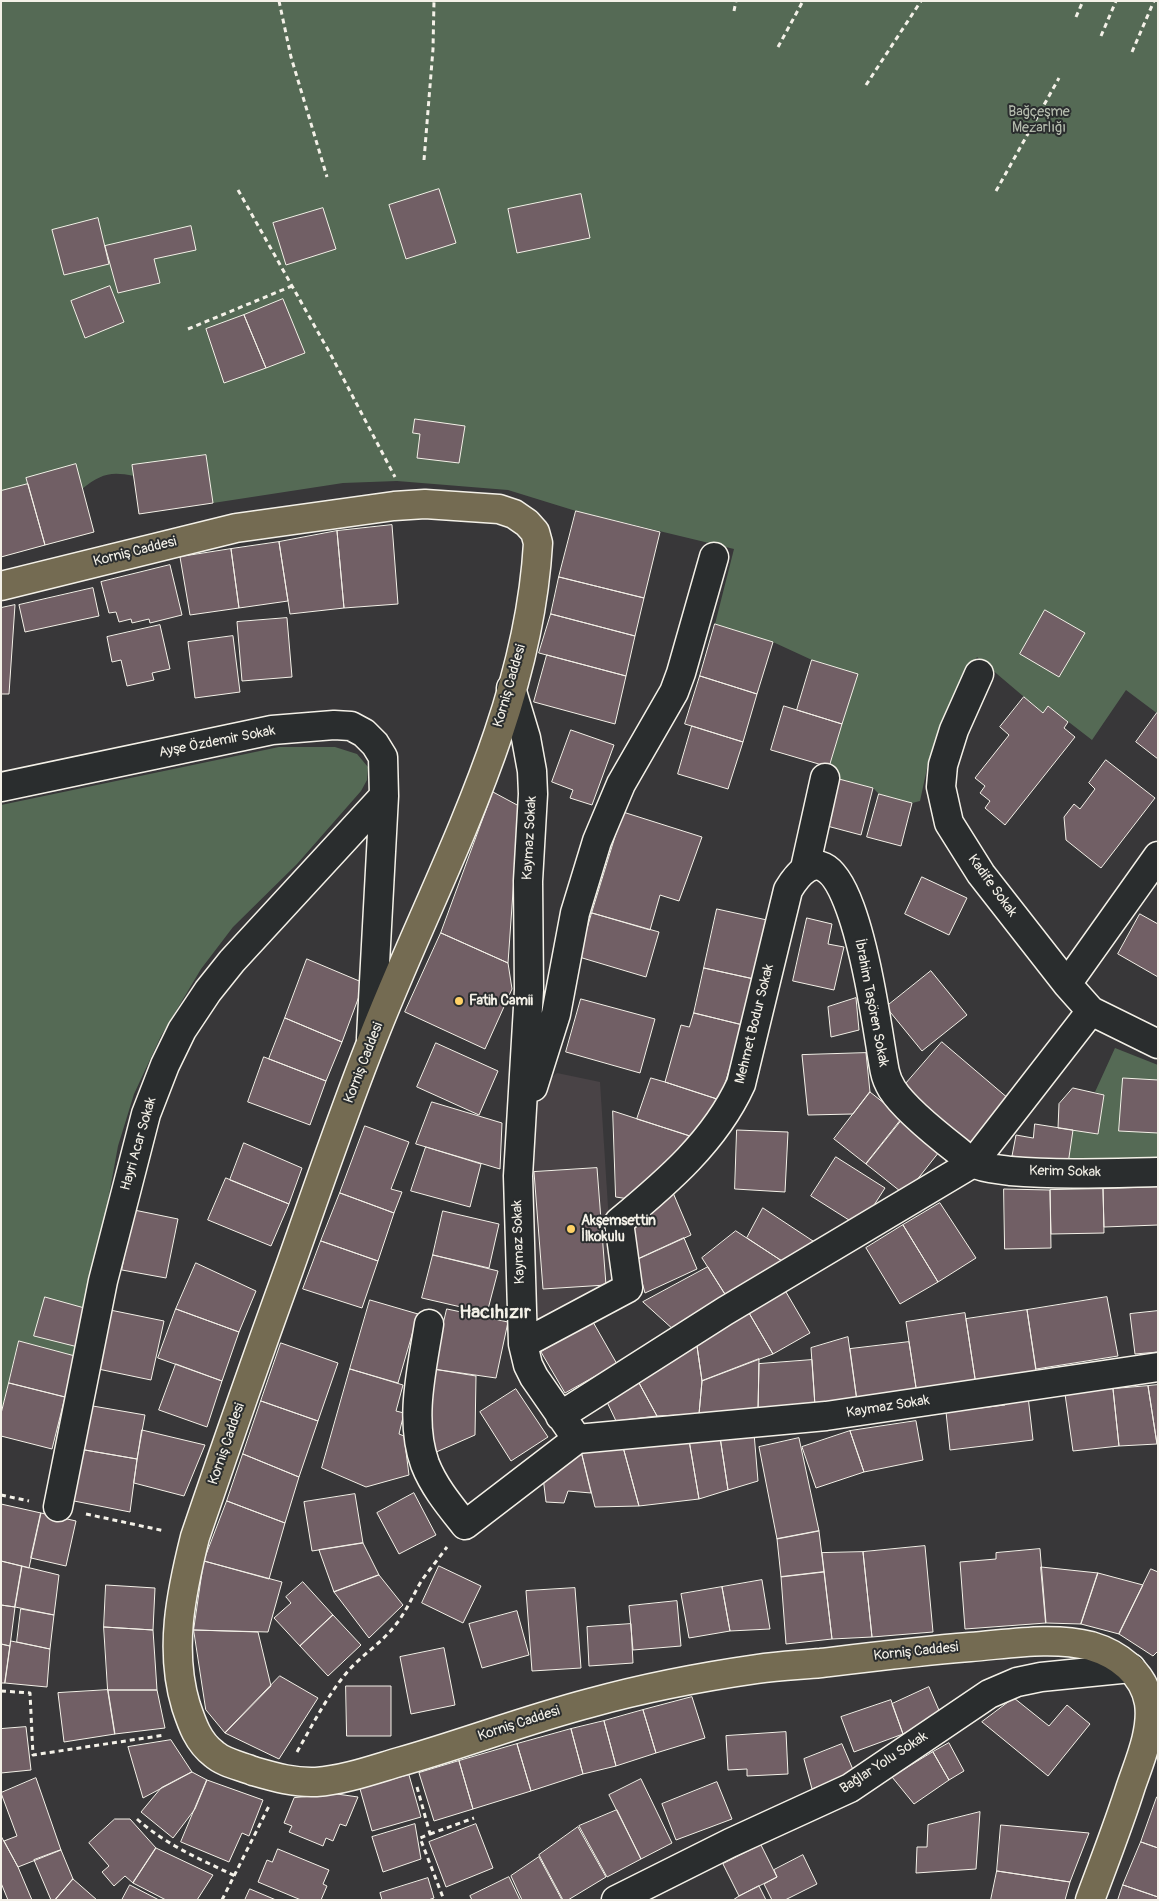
<!DOCTYPE html>
<html>
<head>
<meta charset="utf-8">
<style>
  body { margin:0 }
  #map { position:relative; width:1159px; height:1901px; overflow:hidden; background:#383739; font-family:Pangolin,sans-serif }
  canvas { display:block }
  .frame { position:absolute; inset:0; border:2px solid #f4f1e8; pointer-events:none }
</style>
</head>
<body>
<div id="map">
<canvas width="1159" height="1901"></canvas>
<div class="frame"></div>
</div>
<script>
const c = document.querySelector('canvas').getContext('2d');
c.lineJoin = 'round';
function fill(path, color) { c.fillStyle = color; c.fill(path, 'evenodd'); }
function strokePath(path, color, width, dash) { c.strokeStyle = color; c.lineWidth = width; c.lineCap = dash ? 'butt' : 'round'; c.setLineDash(dash || []); c.stroke(path); }
function write(font, color, halo, rows, align = 'center') {
  c.font = font + ' Pangolin,sans-serif'; c.lineWidth = 4; c.setLineDash([]); c.textBaseline = 'middle'; c.strokeStyle = halo; c.fillStyle = color; for (const [text, x, y, turn = 0] of rows) {
    c.save(); c.translate(x, y); c.rotate((+turn || 0) * Math.PI / 180); c.textAlign = isNaN(turn) ? turn : align; if (halo) c.strokeText(text, 0, 0); c.fillText(text, 0, 0); c.restore();
  }
}
fill(new Path2D(`
  M557 1073 600 1082 613 1285 537 1327 529 1173 533 1105 540 1090 549 1079Z`), '#494346');
fill(new Path2D(`
  M1 1H1158V714L1126 690 1092 740 1048 706 1043 713 977 657 957 689 929 759 920 801 912 803 879 794 873 788 839 779 829 767 857 674 812 660 773 642 715 624 734 549 576 511 508 490 397 481 343 483 213 503 206 455 133 465 134 476C110 471 101 474 82 489L94 532 1 557Z
  M279 747H335L357 754 368 767 367 780 361 791 297 864 233 927 201 969 161 1036 134 1094 118 1146 88 1309 75 1356 19 1341 1 1414V805Z
  M1115 1048 1158 1065V1162L1068 1164 1073 1130 1098 1134 1104 1095 1095 1092Z`), '#556a55');
const building = new Path2D(`
  M439 189 456 243 406 259 389 205Z
  M581 194 590 238 517 253 508 209Z
  M323 208 336 249 286 265 273 223Z
  M98 218 109 264 64 275 52 230Z
  M191 226 196 250 154 259 160 283 118 293 105 246Z
  M110 286 124 322 85 338 71 301Z
  M283 299 305 353 266 368 244 315Z
  M244 315 266 368 224 383 206 329Z
  M415 419 465 426 459 463 417 458 420 434 413 433Z
  M206 455 213 503 139 514 132 465Z
  M76 464 94 532 45 545 26 478Z
  M28 484 45 545 1 557V491Z
  M576 511 660 532 644 598 559 577Z
  M392 525 398 604 344 608 337 531Z
  M337 531 344 608 290 614 279 542Z
  M279 542 288 601 239 608 231 549Z
  M231 549 239 608 190 615 180 557Z
  M170 565 182 615 150 623 149 619 132 623 131 619 119 622 116 612 109 613 101 582Z
  M559 577 644 598 635 636 551 614Z
  M93 588 99 616 25 632 19 605Z
  M15 605 9 694H1V608Z
  M1045 610 1085 633 1059 677 1020 654Z
  M551 614 635 636 626 676 539 653Z
  M287 618 292 677 242 681 237 622Z
  M715 624 773 642 757 694 700 676Z
  M160 625 170 669 152 673 154 680 127 686 121 660 112 662 107 637Z
  M233 636 240 692 195 698 188 642Z
  M547 655 626 676 615 724 534 702Z
  M812 660 858 674 842 724 797 710Z
  M700 676 757 694 743 742 685 724Z
  M1024 697 1043 713 1048 706 1068 722 1064 728 1075 737 1005 825 985 808 990 801 980 793 985 786 975 778 1009 735 1000 727Z
  M784 706 842 724 829 767 771 750Z
  M1157 713 1158 714V759L1136 742Z
  M692 726 743 742 728 789 678 774Z
  M571 730 614 745 592 805 570 798 573 790 552 782Z
  M1106 760 1155 798 1101 868 1066 840 1064 817 1074 804 1080 809 1095 789 1089 783Z
  M839 779 873 788 861 835 827 826Z
  M493 792 519 806 508 963 441 933Z
  M879 794 912 803 901 846 867 837Z
  M623 812 702 837 679 901 660 895 650 930 592 913Z
  M922 877 967 898 949 935 905 914Z
  M717 909 767 920 754 979 704 968Z
  M592 913 659 932 646 977 579 957Z
  M1140 914 1158 924V977L1118 954Z
  M807 918 832 924 828 944 844 947 834 990 793 981Z
  M441 933 508 963 512 989 485 1049 405 1012Z
  M307 959 364 983 342 1042 285 1018Z
  M704 968 754 979 743 1025 694 1013Z
  M931 971 967 1015 922 1051 886 1007Z
  M856 998 859 1030 831 1037 828 1007Z
  M581 999 655 1019 640 1073 566 1052Z
  M694 1013 743 1025 720 1100 665 1082 681 1025 689 1027Z
  M285 1018 342 1042 326 1081 269 1059Z
  M942 1042 1009 1099 971 1144 903 1087Z
  M436 1043 498 1071 479 1115 417 1087Z
  M866 1053 870 1092 853 1114 808 1115 802 1055Z
  M264 1057 326 1081 310 1125 248 1102Z
  M651 1078 665 1082 720 1100 693 1137 637 1119Z
  M1123 1078 1158 1080V1133L1119 1131Z
  M1073 1088 1104 1095 1098 1134 1058 1128 1059 1104Z
  M870 1092 903 1118 866 1164 834 1139Z
  M432 1102 502 1123 500 1169 416 1144Z
  M613 1111 693 1137 635 1200 616 1197Z
  M900 1121 939 1152 905 1195 866 1164Z
  M1035 1124 1073 1130 1068 1164 1012 1156 1016 1135 1033 1138Z
  M365 1126 409 1142 391 1189 402 1192 394 1213 340 1193Z
  M737 1130 788 1132 785 1192 735 1189Z
  M244 1143 302 1168 289 1204 230 1180Z
  M426 1147 481 1164 470 1207 411 1191Z
  M836 1157 885 1188 860 1227 811 1196Z
  M597 1168 606 1285 543 1289 534 1172Z
  M226 1178 289 1204 271 1246 208 1220Z
  M1158 1187V1225L1104 1227 1103 1189Z
  M671 1188 691 1235 636 1260 628 1225Z
  M1004 1189 1050 1190 1051 1248 1005 1249Z
  M1103 1189 1104 1233 1051 1234 1050 1190Z
  M340 1193 394 1213 378 1261 321 1241Z
  M940 1203 976 1258 938 1282 903 1225Z
  M763 1208 816 1243 785 1263 747 1238Z
  M134 1210 178 1219 166 1278 122 1270Z
  M443 1211 499 1224 489 1268 433 1255Z
  M903 1225 938 1282 900 1304 866 1248Z
  M736 1231 785 1263 728 1299 702 1258Z
  M684 1238 697 1269 645 1293 636 1260Z
  M321 1241 378 1261 362 1308 303 1289Z
  M433 1255 498 1271 487 1313 422 1298Z
  M196 1263 256 1291 239 1332 176 1309Z
  M708 1267 728 1299 675 1331 643 1302Z
  M786 1292 810 1333 773 1354 749 1313Z
  M45 1297 88 1309 78 1347 34 1336Z
  M1107 1297 1118 1356 1036 1369 1027 1310Z
  M370 1300 418 1314 398 1383 350 1369Z
  M176 1309 239 1332 222 1381 158 1358Z
  M447 1309 508 1322 496 1378 433 1369Z
  M110 1310 164 1321 151 1380 98 1369Z
  M1027 1310 1037 1378 976 1385 966 1319Z
  M1158 1311V1352L1135 1354 1130 1314Z
  M749 1313 773 1354 702 1381 697 1346Z
  M965 1313 976 1385 917 1394 906 1322Z
  M593 1322 617 1364 565 1393 541 1352Z
  M848 1337 857 1401 815 1406 811 1348Z
  M19 1341 75 1356 65 1397 9 1383Z
  M909 1342 917 1394 857 1401 850 1349Z
  M281 1343 338 1363 318 1421 261 1401Z
  M697 1346 702 1381 699 1414 657 1416 639 1383Z
  M759 1359 758 1411 699 1414 702 1381Z
  M812 1360 815 1406 758 1411 759 1364Z
  M176 1364 222 1381 207 1427 159 1410Z
  M350 1369 403 1385 396 1411 404 1413 399 1434 404 1436 409 1475 366 1487 322 1468Z
  M433 1369 476 1376 475 1435 434 1453 430 1436Z
  M9 1383 65 1397 52 1449 1 1436V1414Z
  M639 1383 657 1416 616 1421 607 1402Z
  M1158 1385V1444H1157L1148 1386Z
  M1148 1386 1157 1444 1119 1446 1113 1389Z
  M516 1389 548 1437 511 1461 480 1412Z
  M1113 1389 1119 1446 1073 1451 1065 1394Z
  M1028 1396 1033 1440 950 1450 946 1412 1005 1405 1004 1399Z
  M261 1401 318 1421 299 1477 243 1454Z
  M87 1405 145 1415 137 1459 79 1449Z
  M916 1421 923 1460 864 1472 850 1431Z
  M142 1430 205 1445 184 1496 134 1483Z
  M850 1431 864 1472 816 1488 802 1447Z
  M754 1433 758 1481 728 1490 720 1437Z
  M720 1437 728 1490 699 1499 689 1440Z
  M799 1438 819 1531 777 1539 759 1447Z
  M689 1440 699 1499 639 1506 623 1447Z
  M623 1447 639 1506 595 1507 581 1451Z
  M79 1449 137 1459 130 1512 69 1500Z
  M581 1451 591 1493 568 1491 564 1503 546 1502 543 1477Z
  M243 1454 299 1477 285 1523 227 1501Z
  M414 1493 436 1535 399 1554 377 1513Z
  M355 1494 363 1543 312 1551 304 1502Z
  M227 1501 285 1523 269 1579 204 1561Z
  M1 1504 41 1513 29 1568 1 1561Z
  M41 1513 76 1521 66 1566 31 1558Z
  M819 1531 824 1572 781 1577 777 1539Z
  M363 1543 379 1575 334 1592 319 1550Z
  M925 1546 933 1632 872 1637 863 1552Z
  M1040 1549 1046 1623 965 1629 960 1562 996 1559V1553Z
  M863 1552 872 1637 832 1639 822 1553Z
  M1 1561 22 1566 15 1607 1 1605Z
  M204 1561 282 1582 268 1632 194 1630Z
  M22 1566 59 1575 54 1615 15 1607Z
  M439 1566 481 1586 463 1623 422 1603Z
  M1041 1567 1098 1573 1081 1624 1046 1623Z
  M1151 1569 1158 1572V1651L1153 1656 1119 1634Z
  M824 1572 832 1639 786 1644 781 1577Z
  M1098 1573 1143 1585 1119 1634 1081 1624Z
  M379 1575 403 1605 369 1638 334 1592Z
  M762 1580 770 1629 730 1631 722 1587Z
  M303 1582 333 1615 300 1646 274 1618 291 1603 286 1597Z
  M106 1585 155 1588 153 1630 104 1627Z
  M722 1587 730 1631 689 1638 681 1594Z
  M575 1588 581 1668 532 1671 526 1591Z
  M677 1601 681 1646 633 1650 629 1606Z
  M1 1605 15 1607 10 1646 1 1644Z
  M21 1609 54 1615 50 1649 17 1642Z
  M517 1611 529 1655 482 1668 469 1624Z
  M333 1615 361 1645 328 1676 300 1646Z
  M631 1624 633 1663 589 1666 587 1627Z
  M104 1627 153 1630 157 1690H108Z
  M194 1630 258 1632 271 1686 225 1733 206 1710Z
  M11 1641 50 1649 47 1687 5 1683Z
  M1 1644 10 1646 5 1683H1Z
  M444 1648 455 1705 411 1714 400 1657Z
  M280 1676 318 1698 279 1759 225 1733Z
  M346 1686H391V1736H347Z
  M929 1687 941 1715 903 1734 892 1704Z
  M108 1690H157L165 1728 115 1734Z
  M108 1690 115 1734 64 1742 58 1693Z
  M692 1697 705 1738 656 1753 643 1710Z
  M1014 1698 1049 1726 1067 1705 1090 1724 1048 1776 982 1722Z
  M891 1700 903 1734 854 1752 841 1717Z
  M643 1710 656 1753 616 1766 604 1721Z
  M604 1721 616 1766 583 1774 571 1729Z
  M26 1727 31 1770 1 1773V1729Z
  M571 1729 583 1774 531 1791 517 1744Z
  M786 1732 788 1774 747 1776V1769L728 1770 726 1736Z
  M171 1740 192 1772 143 1798 128 1747Z
  M949 1743 964 1771 949 1780 933 1752Z
  M517 1744 531 1791 473 1809 459 1761Z
  M842 1744 854 1772 812 1789 804 1759Z
  M933 1752 949 1780 914 1804 892 1777Z
  M459 1761 473 1809 434 1821 419 1773Z
  M192 1772 207 1780 195 1809 173 1838 141 1812 161 1788Z
  M409 1775 421 1817 372 1831 360 1789Z
  M36 1778 61 1850 18 1867 4 1841 17 1836 1 1793Z
  M641 1779 672 1843 641 1859 609 1795Z
  M207 1780 263 1800 249 1836 242 1833 229 1862 181 1842Z
  M717 1782 732 1819 676 1840 662 1804Z
  M337 1794 358 1797 346 1826 340 1824 333 1841 326 1838 323 1846 289 1832 292 1826 284 1823 294 1798Z
  M1157 1797H1158V1848L1141 1842Z
  M617 1810 641 1859 607 1877 579 1826Z
  M980 1812 976 1869 916 1873 917 1847H927L928 1825Z
  M115 1819H130L156 1848 133 1883 125 1876 114 1886 102 1872 109 1866 89 1843Z
  M415 1824 421 1859 383 1872 372 1837Z
  M476 1824 493 1868 446 1887 429 1842Z
  M1001 1825 1089 1833 1070 1882 997 1871Z
  M578 1827 606 1877 568 1900H563L539 1855Z
  M1 1836 18 1867 32 1900H8L1 1883Z
  M1141 1842 1158 1848V1897L1123 1885Z
  M761 1845 777 1877 739 1896 723 1864Z
  M156 1848 213 1875 197 1900H166L133 1883Z
  M278 1849 329 1870 323 1884 327 1886 321 1900H301L258 1882 267 1860 272 1862Z
  M61 1850 73 1879 55 1900H51L34 1860Z
  M803 1855 817 1884 785 1900H772L764 1884 777 1877 774 1870Z
  M539 1857 562 1900H522L511 1876Z
  M997 1871 1070 1882 1065 1900H991Z
  M509 1877 520 1900H472L470 1896Z
  M428 1878 434 1898 428 1900H382L380 1893Z
  M73 1879 97 1900H55Z
  M130 1885 159 1900H122Z
  M1123 1885 1158 1897V1900H1118Z
  M759 1886 766 1900H733L739 1896Z
  M250 1889 276 1900H245Z`);
fill(building, '#715f65');
strokePath(building, '#f4f1e8', 1);
const minor = new Path2D(`
  M979 674 954 730 943 765 941 787 949 823 981 874 1067 984 1091 1011 1158 1044
  M511 688 526 738 532 771 533 794 528 881 529 990 518 1176 523 1344 528 1365 534 1377 577 1439 826 1416 1158 1367
  M1 787 272 730 334 725 351 726 364 733 375 744 383 757 384 796 371 1038
  M805 868 825 778
  M1067 984 1158 856
  M533 1087 556 1014 575 913 597 841 621 784 674 692 681 673 714 557
  M429 1324C422 1369 409 1420 425 1464 434 1487 450 1506 465 1525L577 1439
  M523 1344 628 1288 619 1222C667 1182 715 1141 741 1084L788 890C851 786 878 1043 885 1072 886 1077 889 1084 892 1089 904 1108 940 1137 958 1151 963 1155 968 1161 973 1163 984 1169 998 1169 1010 1171 1059 1175 1109 1173 1158 1172
  M560 1416 725 1311 973 1163 1091 1011
  M58 1507 103 1281 146 1114 165 1065 182 1030 208 991 232 961 384 796
  M616 1900 730 1843 850 1788 989 1694 1017 1682 1041 1677 1131 1668`);
const major = new Path2D(`
  M1 586 236 528 394 506 425 504 499 509 514 514 527 523 535 532 538 543C528 721 434 880 371 1043 341 1119 315 1196 288 1272 256 1360 225 1449 195 1537 181 1593 169 1650 186 1706 192 1724 198 1742 214 1754 224 1763 241 1766 253 1771 274 1777 294 1783 316 1782 344 1780 372 1770 399 1762 463 1744 525 1720 590 1703 644 1688 701 1677 757 1669 779 1666 800 1665 821 1663 871 1657 920 1651 970 1647 1009 1644 1052 1636 1091 1646 1118 1654 1144 1673 1149 1703 1153 1730 1140 1760 1131 1786 1119 1824 1104 1862 1090 1900`);
strokePath(minor, '#f4f1e8', 31);
strokePath(major, '#f4f1e8', 31);
strokePath(new Path2D(`
  M279 1 291 57 327 177
  M734 11 736 1
  M1076 17 1083 1
  M1101 36 1116 1
  M778 47 803 1
  M1132 52 1154 1
  M866 85 921 1
  M424 160 433 49 434 1
  M238 190 332 357 395 477
  M996 191 1059 78
  M188 329 292 286
  M1 1495 29 1501
  M86 1514 165 1531
  M1 1691 30 1693 33 1755 165 1735
  M297 1752C313 1724 327 1696 348 1671 363 1654 383 1642 397 1623 407 1610 413 1595 422 1580 430 1569 439 1558 447 1547
  M417 1787 430 1834 420 1838 444 1900
  M137 1819C166 1845 200 1859 235 1876
  M430 1834 474 1818
  M222 1900 269 1806`), '#f4f1e8', 3, [5, 4]);
strokePath(minor, '#2a2d2e', 28);
strokePath(major, '#746b52', 28);
for (const [x, y, r, color] of [
  [459,1001,5,"#ffd166"],
  [571,1229,5,"#ffd166"]
]) { const dot = new Path2D(); dot.arc(x, y, r, 0, 2 * Math.PI); c.fillStyle = color; c.fill(dot); strokePath(dot, '#2a2d2e', 2); }
write('14px', '#b4bbad', '#2a2d2e', [
  ["Bağçeşme",1039,112],
  ["Mezarlığı",1039,128]
]);
write('14px', '#f4f1e8', '#2a2d2e', [
  ["Korniş Caddesi",135,552,-14],
  ["Korniş Caddesi",510,686,-74],
  ["Ayşe Özdemir Sokak",217,742,-11],
  ["Kaymaz Sokak",530,838,-87],
  ["Kadife Sokak",992,886,54],
  ["İbrahim Taşören Sokak",871,1003,79],
  ["Mehmet Bodur Sokak",755,1024,-76],
  ["Korniş Caddesi",364,1063,-69],
  ["Hayri Acar Sokak",139,1144,-74],
  ["Kerim Sokak",1065,1172,1],
  ["Kaymaz Sokak",519,1242,-92],
  ["Kaymaz Sokak",888,1407,-9],
  ["Korniş Caddesi",227,1444,-71],
  ["Korniş Caddesi",916,1652,-6],
  ["Korniş Caddesi",519,1724,-18],
  ["Bağlar Yolu Sokak",884,1763,-33]
]);
write('bold 14px', '#f4f1e8', '#2a2d2e', [
  ["Fatih Camii",469,1001],
  ["Akşemsettin",581,1221],
  ["İlkokulu",581,1237]
], 'left');
write('bold 19px', '#f4f1e8', '#2a2d2e', [
  ["Hacıhızır",495,1313]
]);
</script>
</body>
</html>
